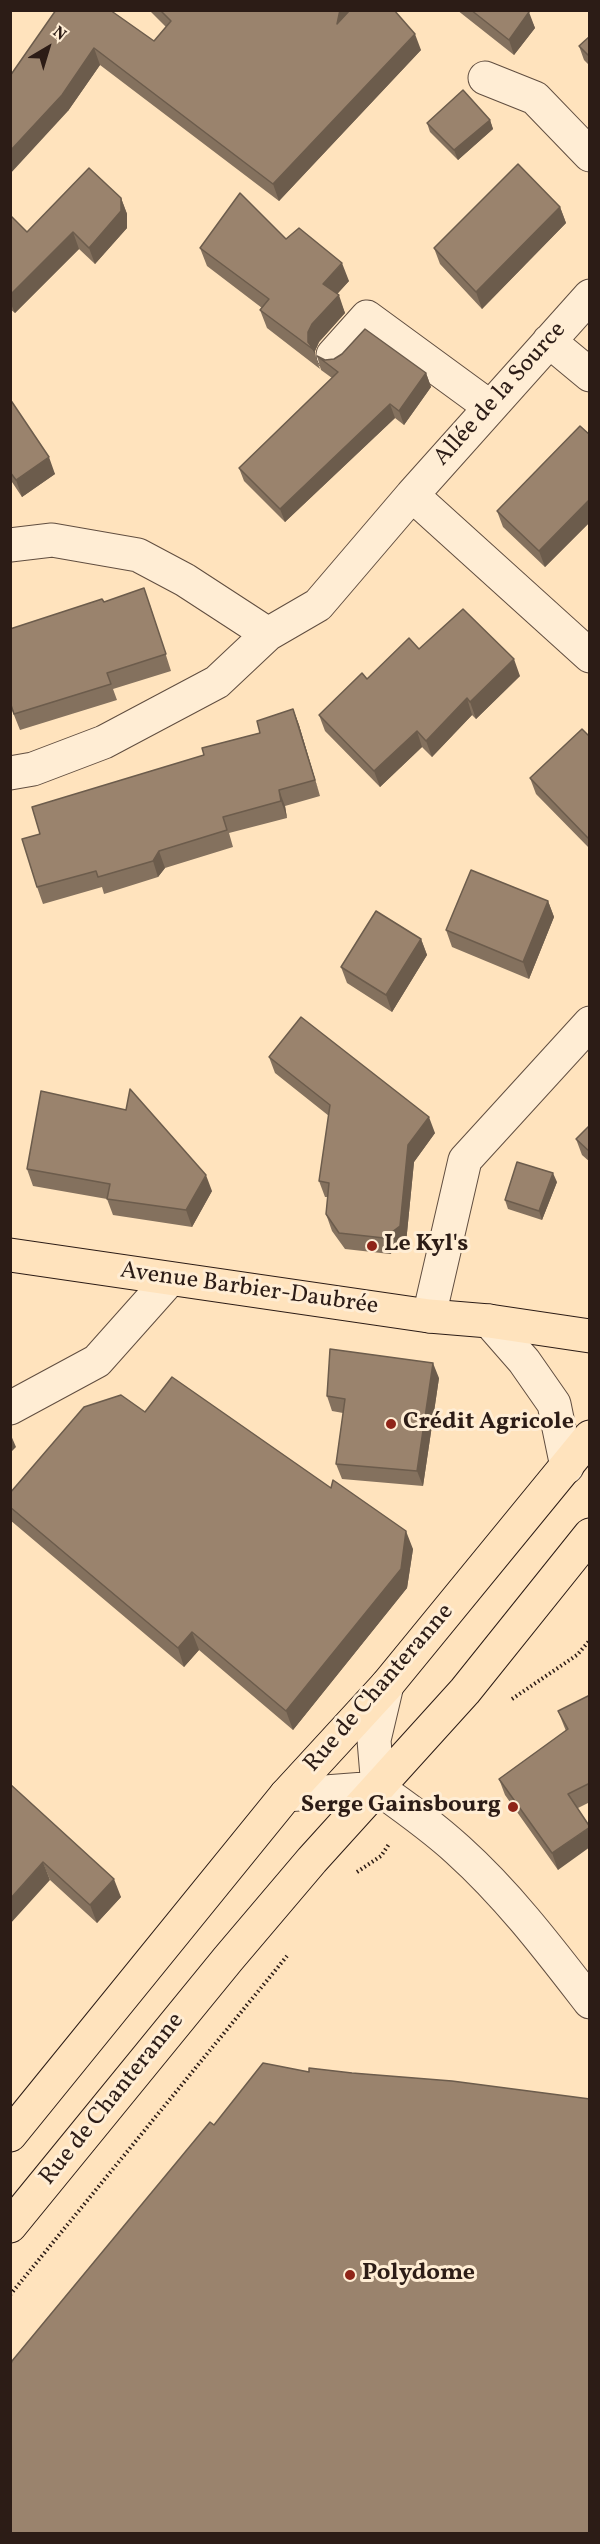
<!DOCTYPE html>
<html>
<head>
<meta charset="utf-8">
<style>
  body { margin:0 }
  #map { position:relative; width:600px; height:2544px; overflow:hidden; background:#ffe3bd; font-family:Vollkorn,serif }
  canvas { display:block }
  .frame { position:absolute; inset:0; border:12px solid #2c1c16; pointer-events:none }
  .north { position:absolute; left:18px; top:18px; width:60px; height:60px; -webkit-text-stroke:4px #ffedd4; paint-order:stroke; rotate:38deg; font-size:16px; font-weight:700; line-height:24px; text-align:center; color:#2c1c16 }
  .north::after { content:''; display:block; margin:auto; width:21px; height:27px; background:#2c1c16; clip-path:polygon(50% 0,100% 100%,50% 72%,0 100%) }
</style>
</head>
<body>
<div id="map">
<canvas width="600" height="2544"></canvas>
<div class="frame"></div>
<div class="north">N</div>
</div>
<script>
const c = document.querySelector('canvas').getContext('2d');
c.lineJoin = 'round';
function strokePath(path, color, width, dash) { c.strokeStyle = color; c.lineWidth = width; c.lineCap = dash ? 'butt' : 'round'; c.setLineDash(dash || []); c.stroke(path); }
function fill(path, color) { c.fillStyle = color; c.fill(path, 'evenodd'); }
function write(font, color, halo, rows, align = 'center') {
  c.font = font + ' Vollkorn,serif'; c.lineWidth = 6; c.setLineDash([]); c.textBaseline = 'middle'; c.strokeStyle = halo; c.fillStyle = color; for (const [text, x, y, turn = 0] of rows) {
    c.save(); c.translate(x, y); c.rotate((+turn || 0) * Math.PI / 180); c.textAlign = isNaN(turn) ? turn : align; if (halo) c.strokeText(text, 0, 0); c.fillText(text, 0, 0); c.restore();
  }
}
const minor = new Path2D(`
  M485 78 535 98 590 155
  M549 341 590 375
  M333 355 367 317 490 407
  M412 495 590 656
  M10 545 52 540 138 555 185 580 268 634
  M10 773 33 769 104 742 217 682 268 634 318 605 412 495 590 296
  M429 1316 465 1160 590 1023
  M489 1321 524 1361 554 1404 567 1467
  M10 1408 97 1361 170 1279
  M378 1788C406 1808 433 1827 458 1850 508 1895 549 1949 590 2002
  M378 1788 374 1740 387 1685
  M286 1795 378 1788`);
const major = new Path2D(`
  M10 1255 429 1316 489 1321 590 1336
  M10 2135 286 1795 387 1685 590 1437
  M10 2226 228 1959 312 1860 465 1691 590 1535`);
strokePath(minor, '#614e40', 35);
strokePath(major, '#2c1c16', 35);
strokePath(new Path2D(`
  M512 1699 577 1655 590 1640
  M357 1872 381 1856 389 1844
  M10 2295 287 1956`), '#2c1c16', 4, [1.5, 3]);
strokePath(minor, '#ffedd4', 33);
strokePath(major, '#ffe3bd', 33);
fill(new Path2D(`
  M56 10 154 41 166 27 149 10H350L421 50 279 201 100 65 68 111Z
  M457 10H527L535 28 514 55Z
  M590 36V66L584 60 579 46Z
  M490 120 493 129 458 160 430 132 427 123Z
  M121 198 127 214V228L95 264 79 249 15 313 10 309V215L27 232Z
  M560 207 566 223 482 309 440 264 434 248Z
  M286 239 349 281 337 294 345 313 319 342 315 351V354L320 369 267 328 260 310 262 308 207 266 200 248Z
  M317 356 325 360 426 373 431 387 404 425 395 418 285 522 244 481 239 468 332 378 321 370Z
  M10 399 55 474 22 497 10 479Z
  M590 435V522L545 567 503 527 497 511Z
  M104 602 150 605 171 671 113 689 117 700 20 730 10 705V629Z
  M419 649 520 676 476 719 472 715 432 757 422 747 380 787 325 731 319 715 367 679Z
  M293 709 299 725 320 796 285 806 287 818 229 833 233 847 165 868 158 877 104 894 102 887 43 904 37 887 40 834 204 755 260 733Z
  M590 737V849L536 794 530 778Z
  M548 901 554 917 529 979 452 947 446 930Z
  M421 939 427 955 392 1012 347 983 341 967Z
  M269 1057 435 1133 414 1162 406 1243 390 1254 345 1249 332 1231 326 1214 328 1197H325L319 1181 329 1116 275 1073Z
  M590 1125V1162L582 1155 576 1139Z
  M27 1169 212 1191 192 1227 113 1215 107 1199 33 1186Z
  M557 1182 542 1220 508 1209 505 1200Z
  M439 1378 423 1486 342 1479 336 1464 343 1413 332 1411 327 1396Z
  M145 1412 413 1549 407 1588 293 1730 199 1650 184 1667 10 1520V1493Z
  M590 1695V1802L578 1808 558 1870 505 1795 499 1779 566 1731 558 1711Z
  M10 1784 121 1897 97 1923 50 1880Z`), '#84715e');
fill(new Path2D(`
  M340 10H350L337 24Z
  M529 12 535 28 514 55 509 40Z
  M415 34 421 50 279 201 273 184Z
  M94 48 100 65 68 111 10 174V151Z
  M490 120 493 129 458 160 454 150Z
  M121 198 127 214V228L95 264 89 248Z
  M560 207 566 223 482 309 476 292Z
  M73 232 79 249 15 313 10 302V295Z
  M342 263 349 281 330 302 323 284Z
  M339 295 345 313 319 342 315 351V354L308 342V332L312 324Z
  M426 373 431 387 404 425 399 411Z
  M390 404 395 418 285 522 280 509Z
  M49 457 55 474 22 497 16 480Z
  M590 499V522L545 567 539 551Z
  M514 659 520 676 476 719 470 702Z
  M467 698 472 715 432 757 426 741Z
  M293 709 299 725 320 796 315 780Z
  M417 731 422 747 380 787 374 771Z
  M279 790 285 806 287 818 281 801Z
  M159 851 165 868 158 877 153 861Z
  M548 901 554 917 529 979 523 962Z
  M421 939 427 955 392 1012 386 995Z
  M429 1117 435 1133 414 1162 406 1243 390 1254 384 1238 408 1145Z
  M553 1173 557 1182 542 1220 539 1211Z
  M206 1175 212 1191 192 1227 186 1210Z
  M433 1363 439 1378 423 1486 417 1471Z
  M10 1433 16 1447 10 1453Z
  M406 1531 413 1549 407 1588 293 1730 286 1711Z
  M192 1632 199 1650 184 1667 178 1648Z
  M590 1827V1847L558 1870 552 1853Z
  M43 1862 50 1880 10 1924V1899Z
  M114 1879 121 1897 97 1923 90 1905Z`), '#6c5c4c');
const building = new Path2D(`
  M56 10H110L154 41 171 21 160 10H340L337 24 350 10H394L415 34 273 184 94 48 62 95 10 151V76Z
  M471 10H527L529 12 509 40Z
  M590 36V57L579 46Z
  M463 90 490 120 454 150 427 123Z
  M518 164 560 207 476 292 434 248Z
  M89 168 121 198V211L89 248 73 232 10 295V215L27 232Z
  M240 193 286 239 299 228 342 263 323 284 339 295 312 324 308 332V342L314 350 260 310 269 299 200 248Z
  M365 329 426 373 399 411 390 404 280 509 239 468 338 372 317 356 325 360 334 359 342 354Z
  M10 399 49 457 16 480 10 472Z
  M580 426 590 435V499L539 551 497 511Z
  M144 588 166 654 107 673 111 684 14 714 10 702V629L102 599 104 602Z
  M463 609 514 659 470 702 467 698 426 741 417 731 374 771 319 715 362 673 367 679 409 638 419 649Z
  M293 709 315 780 279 790 281 801 223 817 227 830 159 851 153 861 98 877 96 871 37 887 22 839 40 834 32 807 204 755 202 748 260 733 257 721Z
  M582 729 590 737V837L588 838 530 778Z
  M471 870 548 901 523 962 446 930Z
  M376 911 421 939 386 995 341 967Z
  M301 1017 429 1117 408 1145 400 1226 384 1238 339 1233 326 1214 329 1183 319 1181 330 1105 269 1057Z
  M130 1089 206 1175 186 1210 107 1199 110 1184 27 1169 41 1091 126 1110Z
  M590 1125V1152L576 1139Z
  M517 1162 553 1173 539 1211 505 1200Z
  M330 1349 433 1363 417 1471 336 1464 345 1399 327 1396Z
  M172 1377 331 1488 333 1480 406 1531 401 1569 286 1711 192 1632 178 1648 10 1507V1493L84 1407 121 1395 145 1412Z
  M590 1695V1783L568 1794 590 1827 552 1853 499 1779 568 1729 558 1711Z
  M10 1784 114 1879 90 1905 43 1862 10 1899Z
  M263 2063 309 2072V2068L352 2073 452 2081 590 2099V2534H10V2367L12 2361 210 2122 214 2125Z`);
fill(building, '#9a836d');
strokePath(building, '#6c5c4c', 1.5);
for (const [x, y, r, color] of [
  [372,1246,6,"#8f2418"],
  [391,1424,6,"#8f2418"],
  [513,1807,6,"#8f2418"],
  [350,2275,6,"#8f2418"]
]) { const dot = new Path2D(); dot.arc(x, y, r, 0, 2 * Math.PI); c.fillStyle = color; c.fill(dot); strokePath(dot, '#ffedd4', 2); }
write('24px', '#2c1c16', '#ffedd4', [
  ["Allée de la Source",501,395,-48],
  ["Avenue Barbier-Daubrée",249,1290,8],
  ["Rue de Chanteranne",380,1689,-49],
  ["Rue de Chanteranne",113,2100,-51]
]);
write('bold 24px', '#2c1c16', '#ffedd4', [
  ["Le Kyl's",384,1246],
  ["Crédit Agricole",403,1424],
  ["Serge Gainsbourg",501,1807,"right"],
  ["Polydome",362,2275]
], 'left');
</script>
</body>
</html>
